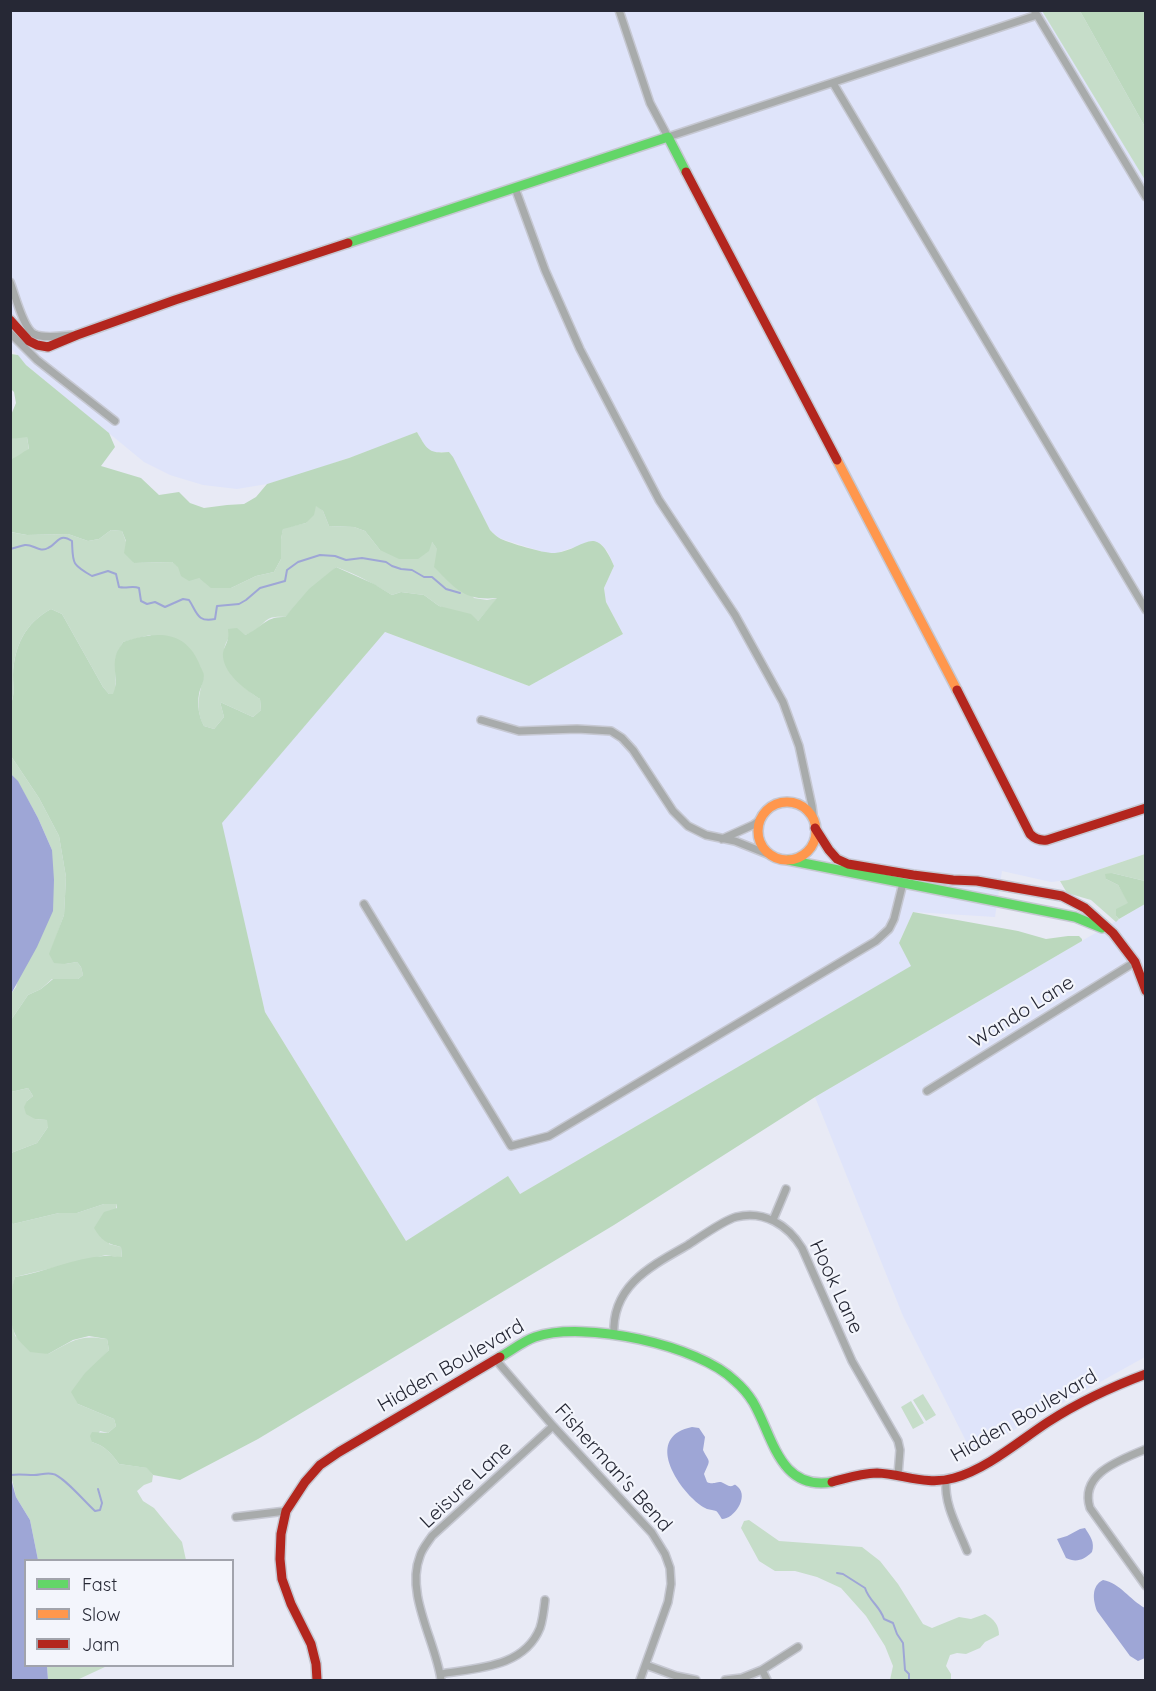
<!DOCTYPE html>
<html>
<head>
<meta charset="utf-8">
<style>
  body { margin:0 }
  #map { position:relative; width:1156px; height:1691px; overflow:hidden; background:#e8eaf5; font-family:Quicksand,sans-serif }
  canvas { display:block }
  .frame { position:absolute; inset:0; border:12px solid #262835; pointer-events:none }
  .legend { position:absolute; left:24px; top:1559px; width:210px; height:108px; box-sizing:border-box; background:#f3f5fc; border:2px solid #a1a3ac; margin:0; padding:8px 10px; list-style:none; font-size:18px; color:#262835 }
  .legend li { display:flex; align-items:center; gap:12px; height:30px }
  .legend b { width:30px; border:2px solid #a1a3ac }
</style>
</head>
<body>
<div id="map">
<canvas width="1156" height="1691"></canvas>
<div class="frame"></div>
<ul class="legend">
<li><b style="height:8px;background:#63d668"></b>Fast</li>
<li><b style="height:8px;background:#ff974d"></b>Slow</li>
<li><b style="height:8px;background:#b3261e"></b>Jam</li>
</ul>
</div>
<script>
const c = document.querySelector('canvas').getContext('2d');
c.lineJoin = 'round';
function fill(path, color) { c.fillStyle = color; c.fill(path, 'evenodd'); }
function strokePath(path, color, width, dash) { c.strokeStyle = color; c.lineWidth = width; c.lineCap = dash ? 'butt' : 'round'; c.setLineDash(dash || []); c.stroke(path); }
function write(font, color, halo, rows, align = 'center') {
  c.font = font + ' Quicksand,sans-serif'; c.lineWidth = 4.5; c.setLineDash([]); c.textBaseline = 'middle'; c.strokeStyle = halo; c.fillStyle = color; for (const [text, x, y, turn = 0] of rows) {
    c.save(); c.translate(x, y); c.rotate((+turn || 0) * Math.PI / 180); c.textAlign = isNaN(turn) ? turn : align; if (halo) c.strokeText(text, 0, 0); c.fillText(text, 0, 0); c.restore();
  }
}
fill(new Path2D(`
  M11 11H1042L1145 180V854L1068 880 1051 882 1002 871 995 917 913 912 899 943 912 966 520 1194 508 1177 406 1241 265 1012 221 823 385 632 529 686 623 634 606 602 604 588 614 566 608 552 600 543 568 549 555 554 543 552 499 538 490 530 449 452H432L426 448 417 432 386 445 305 473 267 484 237 489 203 485 170 475 144 462 26 365 11 348Z
  M1145 904V1357L972 1453 903 1316 815 1097Z`), '#dfe4fa');
fill(new Path2D(`
  M1042 11H1080L1145 127V180Z
  M19 437H27L29 450 18 457 11 459V439Z
  M316 505 323 511 329 526 354 527 365 531 380 550 432 542 474 598 487 600 498 598 478 621 439 606 424 595 401 592 392 595C374 584 356 574 336 567L285 617C266 616 268 620 256 630 249 635 237 637 228 639 213 664 241 686 260 699L261 710 253 717 220 702 224 717 214 729 204 726C195 710 199 693 204 676L150 635 123 642 116 656 115 691 114 694H109L103 687 62 614 51 609C25 623 14 647 13 675 13 685 15 694 11 703L10 532 27 535 68 534 88 541 99 539 111 530 122 531 134 563 172 562 199 578 231 588 256 576 274 572 281 559V539L283 528 306 523Z
  M11 756 39 798 59 836 66 877 64 915 50 954 65 964 77 962 81 967 83 975 78 979H52L41 989 28 995 11 1020V994L16 987 52 850 38 818 18 782 11 774Z
  M1145 854V881L1112 873 1106 879 1118 885 1129 903 1116 916 1119 919 1116 922 1091 900 1067 893 1060 881 1068 880Z
  M28 1088 33 1096 27 1101 35 1119 48 1120V1127L37 1143 11 1153V1092Z
  M104 1204H117L109 1244 121 1247 122 1258 106 1255 15 1277 11 1297V1223L13 1224 59 1213H77Z
  M10 1314 15 1336 48 1354C72 1341 79 1334 107 1339L109 1350 98 1362 78 1404 114 1419 116 1426 108 1433 100 1431 92 1442C105 1446 111 1453 119 1464L148 1468 153 1475 152 1482 144 1485 137 1491 143 1501 154 1508 182 1542 186 1560H38L30 1520 16 1497 11 1475Z
  M923 1394 936 1415 926 1421 913 1400Z
  M911 1401 924 1423 913 1429 901 1407Z
  M749 1520 779 1541 862 1547 880 1561 898 1584 923 1624 932 1628 959 1617 971 1619 985 1614C994 1619 999 1625 999 1635L985 1642 980 1648 966 1654 957 1653 950 1655 946 1666 951 1674V1680H890L893 1666 885 1646 866 1616 841 1588 817 1577 795 1571H775L759 1561 741 1528 744 1521Z
  M47 1666H107L77 1680H48Z`), '#c6ddc9');
fill(new Path2D(`
  M1080 11H1145V127Z
  M11 354 18 355 26 365 109 433 115 447 101 466 141 478 159 495 179 492 190 503 204 508 227 505 244 504 256 497 267 484 349 458 417 432C427 449 428 454 449 452L453 457 490 530C493 533 497 537 501 539 510 543 545 554 555 553 585 550 595 521 614 566L604 588 606 602 623 634 529 686 385 632 222 823 265 1012 406 1241 508 1176 520 1194 911 966 899 943 913 912 1018 931 1046 939 1068 936H1079L1082 939V941L815 1097 614 1225 258 1439 180 1480 153 1475 147 1468 119 1464C111 1453 105 1446 92 1442L90 1436 92 1432 108 1433 116 1426 114 1419 78 1404 71 1392 85 1373 109 1350 107 1339 89 1336 73 1340 48 1354 30 1352C26 1347 17 1340 15 1334 7 1316 10 1294 15 1277 45 1272 73 1258 104 1256 110 1255 117 1257 122 1257L121 1247C106 1243 102 1241 94 1228L104 1212 117 1208V1204H104L77 1213H59L13 1224 11 1223V1153L37 1143 48 1127 47 1120 35 1119 26 1114 24 1107 27 1101 33 1096 28 1088 11 1092V1020L28 995 41 989 53 979H78L83 975 81 967 77 962 65 964 54 963 49 954 64 915 66 877 59 836 39 798 11 756V703C15 695 13 685 13 675 14 647 25 623 51 609L62 614 103 687 109 694H113C119 682 112 667 116 655 117 651 121 646 123 642 153 632 184 628 199 663 200 667 204 672 204 676 204 682 200 688 199 694 197 705 199 717 204 726L214 729 224 717 220 702 253 717 261 710 260 699C246 690 225 675 223 657 222 649 227 645 228 638 229 635 228 632 228 629L237 628 245 635C262 628 265 616 285 617L309 589 336 567 374 584 392 595 401 592 424 595 439 606 471 614 478 621 497 598C464 601 456 589 434 567L437 549 432 542 429 551 418 559H399L380 550 365 531 354 527 329 526 323 511 316 506 314 515 306 523 283 529 281 539V559L274 572 256 576 231 588H211L199 578 189 581 181 576 178 567 172 562 134 563 124 553 126 541 122 531 111 530 99 539 88 541 68 534 27 535 11 532V459C18 457 22 452 29 449L27 437 11 439V415L16 403 14 392 11 389Z
  M1112 873 1145 881V904L1119 919 1116 916V909L1128 903 1118 885 1106 879 1105 874Z`), '#bbd8bd');
fill(new Path2D(`
  M11 774 18 781 38 818 52 850 54 880 53 911 37 947 11 994Z
  M692 1427 699 1428 705 1437 703 1450C710 1464 711 1458 704 1474L707 1482C713 1485 714 1482 721 1482 724 1483 726 1485 729 1486 735 1487 733 1482 738 1487 749 1497 734 1519 722 1519 721 1518 718 1512 716 1511 714 1510 710 1510 707 1509 702 1507 696 1502 692 1498 671 1477 649 1436 692 1427Z
  M10 1475 16 1497 30 1520 38 1560H26V1666H47L48 1680H11Z
  M1085 1528C1090 1536 1095 1542 1092 1552 1084 1560 1076 1563 1066 1558L1057 1539 1067 1536 1080 1529Z
  M1103 1580C1120 1583 1130 1600 1145 1608V1658L1138 1661 1130 1656 1097 1611C1093 1600 1091 1586 1103 1580Z`), '#9ea6d6');
strokePath(new Path2D(`
  M10 549C15 548 20 546 25 545 33 544 40 553 48 548 58 544 58 532 72 541 73 563 71 564 92 576L108 571 116 574 119 587C127 589 132 585 139 588L141 601 147 604 155 602 165 607 183 599 189 600C197 612 197 623 215 619L217 606 239 604 246 600 260 588 285 581 287 570 298 562 320 555 335 556 346 560 362 558 386 562 392 566 401 569 412 570 424 577H432L446 589 460 593
  M11 1475C19 1474 26 1475 34 1475 40 1475 47 1472 53 1474 62 1475 86 1503 95 1511L100 1510 102 1503 98 1489
  M837 1573 843 1574 865 1588C869 1601 880 1606 884 1619L893 1623 897 1634 903 1643 905 1670 909 1674V1680`), '#9ea6d6', 2);
const street = new Path2D(`
  M619 10 650 103 668 137 1037 15
  M1034 10 1146 197
  M833 83 1146 610
  M515 188 545 270 580 349 659 500 735 615 783 702 799 746 812 806 814 822
  M10 282C15 294 23 328 34 334 44 339 61 336 72 335
  M10 333 37 360 115 421
  M481 720 519 731 577 729 611 731 622 738 633 750 673 811 688 826 706 835 735 841 770 855
  M722 839 753 825 760 820
  M364 904 511 1146 549 1136 876 941 889 929 894 919 903 883
  M927 1091 1135 962
  M773 1220 786 1189
  M614 1335C611 1286 651 1266 688 1245 699 1238 724 1220 736 1217 764 1210 788 1225 802 1248L852 1361 898 1441 900 1450 898 1475
  M496 1360 553 1426 652 1533 665 1554 670 1568 671 1584 668 1602 640 1680
  M1146 1449C1121 1460 1079 1473 1090 1508L1146 1586
  M946 1481C944 1505 958 1528 967 1551
  M236 1517 286 1511
  M646 1665 676 1676 696 1680
  M762 1670 767 1680
  M440 1674C476 1668 524 1668 540 1628 543 1619 544 1609 545 1600
  M441 1680C436 1642 405 1594 420 1556 422 1549 428 1542 432 1536L553 1426
  M725 1680 742 1678 762 1670 798 1647`);
const fast = new Path2D(`
  M348 243 668 137 686 172
  M788 860 1075 917 1102 928
  M500 1357C511 1351 523 1341 535 1337 583 1320 699 1345 735 1381 742 1387 748 1394 753 1402 773 1436 779 1491 832 1482`);
const slow = new Path2D(`
  M837 460 957 690
  M758 831a29 29 0 1 1 58 0a29 29 0 1 1-58 0Z`);
const jam = new Path2D(`
  M686 172 837 460
  M10 320 29 341 37 345 48 347 77 335 175 300 348 243
  M957 690 1030 834C1035 839 1040 841 1047 840L1146 808
  M815 828 829 850 837 859 848 864 913 875 953 880 977 881 1062 896 1085 908 1113 933 1135 962 1146 991
  M832 1482C847 1478 861 1473 877 1473 903 1474 927 1486 954 1478 987 1469 1019 1441 1048 1422 1079 1402 1111 1387 1146 1374
  M317 1680 316 1664 311 1644 291 1604 282 1579 280 1559 281 1534 286 1511 305 1482 320 1465 339 1452 500 1357`);
strokePath(street, '#c6c8d2', 10);
strokePath(fast, '#c6c8d2', 12);
strokePath(slow, '#c6c8d2', 12);
strokePath(jam, '#c6c8d2', 12);
strokePath(street, '#a8abab', 7);
strokePath(fast, '#63d668', 9);
strokePath(slow, '#ff974d', 9);
strokePath(jam, '#b3261e', 9);
write('20px', '#262835', '#f3f5fc', [
  ["Wando Lane",1022,1012,-32],
  ["Hook Lane",836,1287,65],
  ["Hidden Boulevard",451,1366,-30],
  ["Hidden Boulevard",1024,1416,-30],
  ["Fisherman's Bend",613,1468,48],
  ["Leisure Lane",466,1485,-43]
]);
</script>
</body>
</html>
